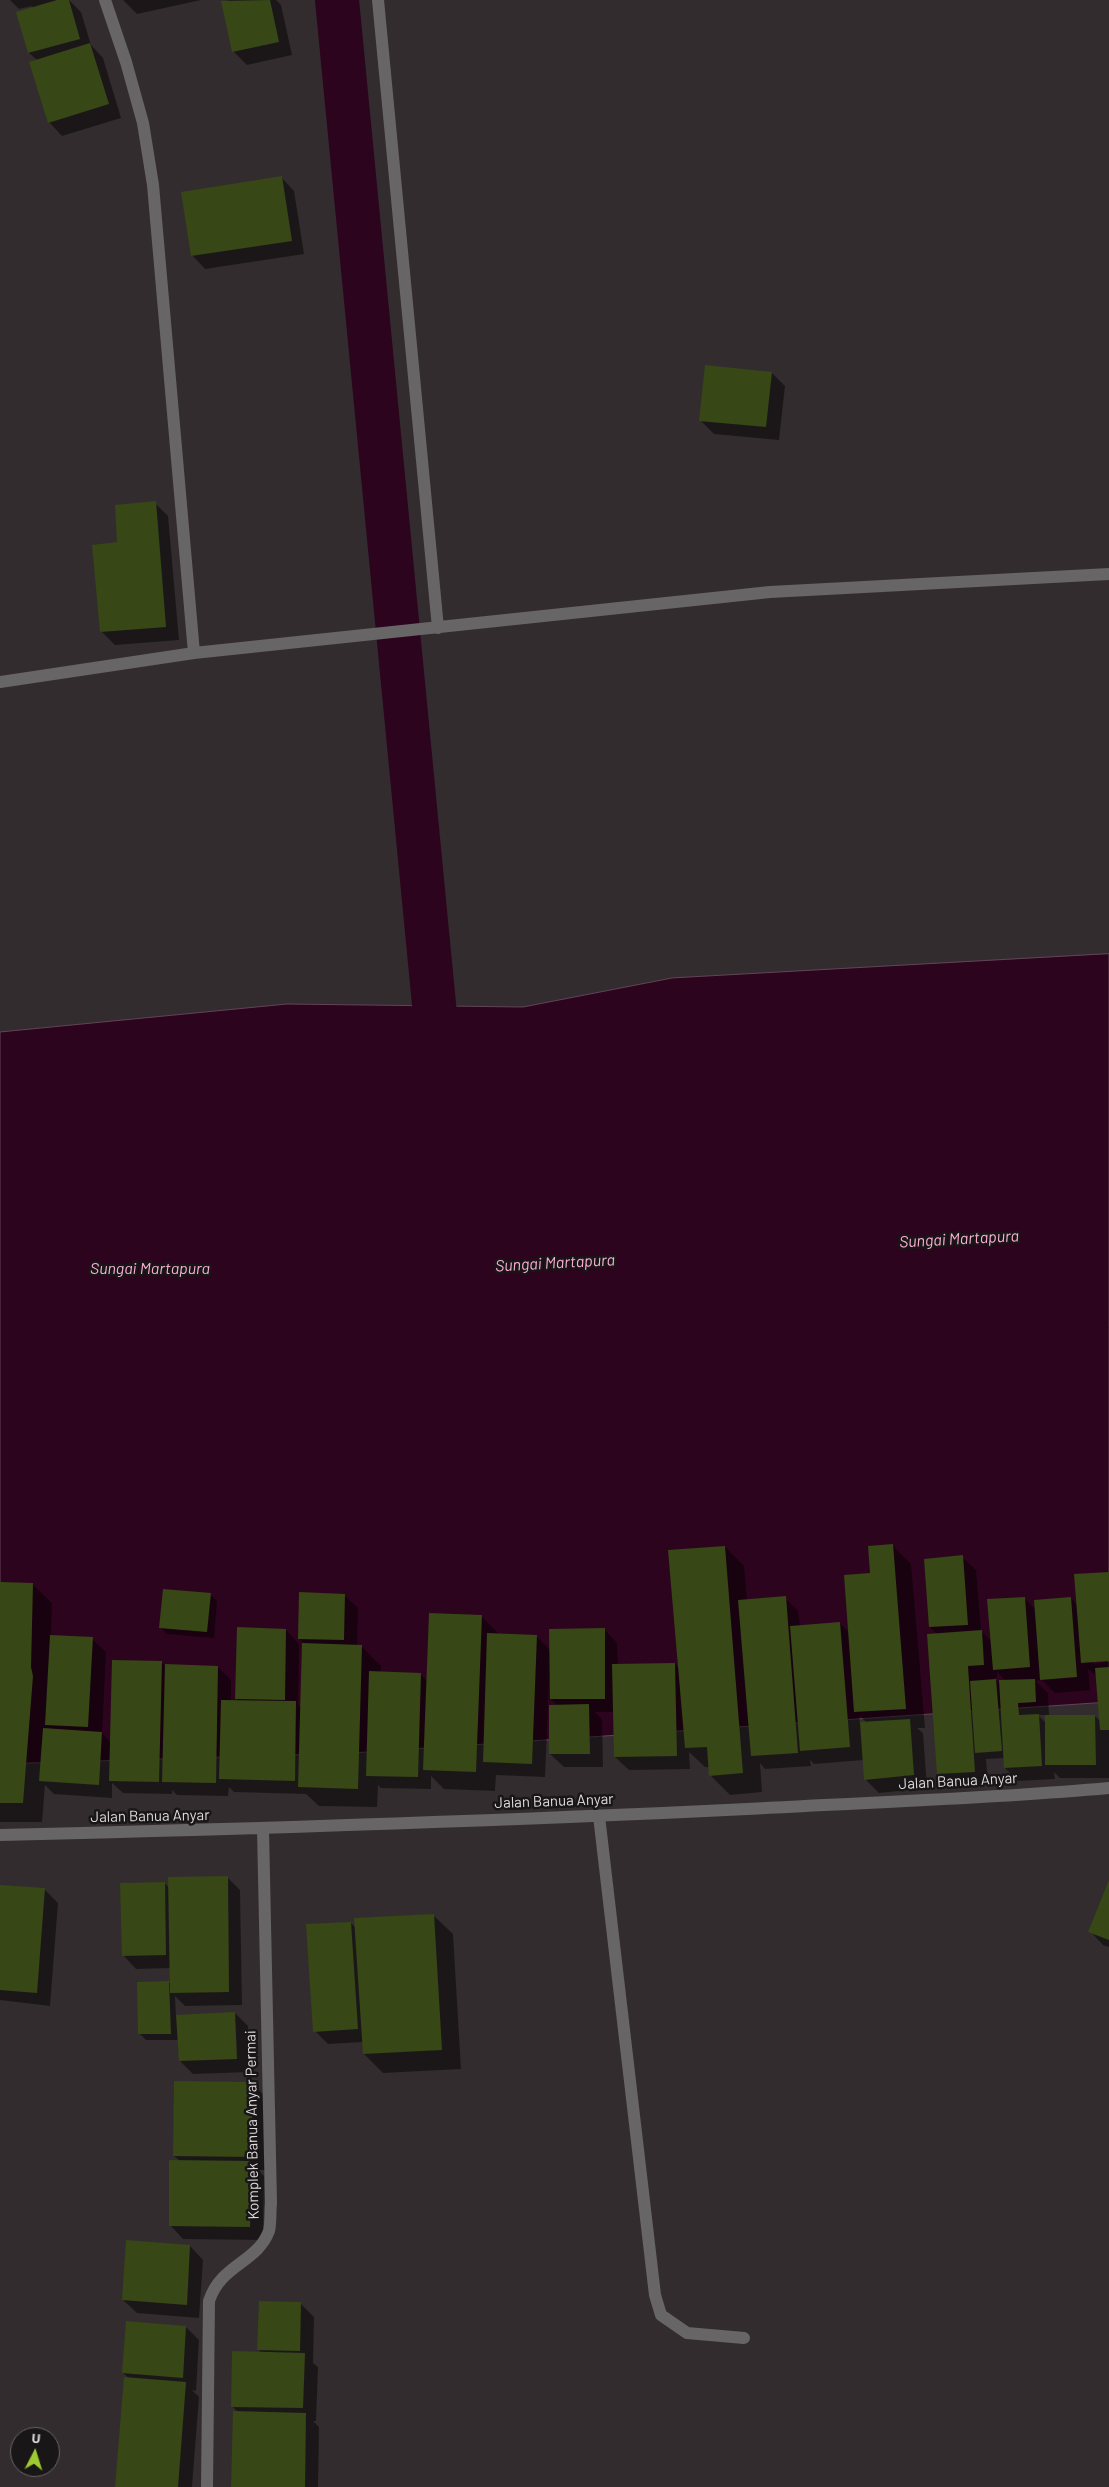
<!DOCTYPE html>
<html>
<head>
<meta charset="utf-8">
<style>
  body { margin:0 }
  #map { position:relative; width:1109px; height:2487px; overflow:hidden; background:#332c2f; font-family:Barlow,sans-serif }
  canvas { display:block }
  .north { position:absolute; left:10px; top:2427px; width:50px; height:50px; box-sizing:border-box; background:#191617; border:1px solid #686466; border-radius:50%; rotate:5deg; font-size:14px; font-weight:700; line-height:20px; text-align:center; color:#dfdadc }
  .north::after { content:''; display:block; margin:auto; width:18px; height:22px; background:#9dca30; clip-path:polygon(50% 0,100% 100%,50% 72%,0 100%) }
</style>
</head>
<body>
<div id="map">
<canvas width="1109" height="2487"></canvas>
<div class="north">U</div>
</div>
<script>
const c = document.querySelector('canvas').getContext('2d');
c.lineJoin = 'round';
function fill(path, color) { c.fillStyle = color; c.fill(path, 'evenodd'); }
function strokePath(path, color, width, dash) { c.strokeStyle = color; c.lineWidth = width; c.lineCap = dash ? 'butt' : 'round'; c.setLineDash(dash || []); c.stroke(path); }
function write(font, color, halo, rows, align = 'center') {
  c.font = font + ' Barlow,sans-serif'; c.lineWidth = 5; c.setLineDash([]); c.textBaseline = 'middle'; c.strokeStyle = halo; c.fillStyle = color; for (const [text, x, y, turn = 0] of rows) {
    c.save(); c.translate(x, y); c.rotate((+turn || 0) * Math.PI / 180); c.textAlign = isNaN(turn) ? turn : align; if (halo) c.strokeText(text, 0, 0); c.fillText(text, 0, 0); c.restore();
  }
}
const water = new Path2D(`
  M1109 954V1702L352 1753 0 1764V1032L287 1004 523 1007 672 978Z`);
fill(water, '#2d041d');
strokePath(water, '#624456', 1);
fill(new Path2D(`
  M10 0H69L81 12 91 45 103 58 121 118 62 136 49 122 37 60 29 53 18 13 33 8 32 6 19 9Z
  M123 0H201L137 14Z
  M230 0H276L281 5 292 55 247 65 233 51 222 2Z
  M281 177 294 191 304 254 205 269 192 255Z
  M706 366 772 373 785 386 779 440 714 434 700 420Z
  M155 503 168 516 179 640 115 645 101 631 119 543Z
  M892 1545 911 1564 925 1728H917L923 1733 927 1788 879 1793 865 1779 864 1760 814 1764 810 1760 811 1766 765 1769 760 1763 762 1792 730 1795 710 1775V1767H705L689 1752 690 1769 629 1770 615 1757 614 1712H595L602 1719 603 1767H564L550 1754V1707L548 1706 545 1777 496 1775 495 1791 444 1789 431 1776V1789L381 1788 378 1785 377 1807 319 1806 306 1794 234 1792 229 1787 228 1796 177 1795 172 1790V1794L123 1793 112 1783V1798L54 1794 45 1785 42 1822H0V1583L32 1584 52 1603 51 1636 92 1639 106 1652 102 1733 111 1743 161 1662 165 1666 218 1667 231 1680V1701H239L236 1698 286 1630 299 1644 298 1705 301 1708 306 1645 299 1638 344 1595 358 1608 357 1646H361L381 1666 380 1673 420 1674 428 1682 481 1616 500 1635 536 1636 551 1651 604 1629 617 1643 618 1665 675 1664 679 1669 725 1547 744 1566 747 1601 785 1598 798 1611 800 1626 840 1623 849 1633 871 1574ZM549 1679H551V1699L558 1706H548ZM859 1715 867 1723 860 1724Z
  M962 1557 976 1570 981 1631 992 1642 1024 1598 1036 1610 1071 1598 1078 1606 1109 1573V1660L1093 1661V1664L1109 1662V1778H1060L1054 1772 1055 1779 1018 1781 1005 1768 1004 1758 986 1759 988 1785 952 1787 939 1773 938 1635 930 1627ZM1088 1669 1096 1676 1101 1722 1095 1716H1049L1048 1693 1035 1681 1042 1680 1055 1693 1090 1690ZM997 1672 1006 1681 1001 1685 994 1678H997ZM1038 1715H1046V1723Z
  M210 1594 217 1601 214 1638 167 1634 161 1628Z
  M227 1877 240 1890 242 2005 185 2006 175 1996 176 2016 235 2013 248 2026 250 2072 193 2074 180 2061 179 2040H146L140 2034 169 1982 171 1985V1968L136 1969 123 1955 164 1883 170 1888Z
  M1109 1883V1947L1103 1945 1090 1931Z
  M0 1886 45 1890 58 1903 50 2006 0 2000Z
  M433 1915 453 1934 461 2069 383 2073 364 2054 363 2042 328 2044 315 2031 351 1923 356 1928Z
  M252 2083 266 2097 265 2170H258L264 2176 263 2240 183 2239 170 2225 180 2161 174 2156Z
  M190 2246 203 2260 199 2318 137 2313 123 2300Z
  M300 2303 314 2317 313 2363 318 2367 316 2421H313L319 2427 318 2487H233L238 2412 232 2406 262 2353 258 2349Z
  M186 2327 199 2340 196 2391 192 2390 199 2397 192 2487H117L130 2379 123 2373Z`), '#0007');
strokePath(new Path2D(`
  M337 0 440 1066`), '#2d041d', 44);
fill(new Path2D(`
  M57 0H69L80 39 28 53 16 12Z
  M270 0 279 42 232 52 221 1Z
  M90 43 109 104 48 123 29 62Z
  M282 176 292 241 191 256 181 192Z
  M705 365 772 372 766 427 699 421Z
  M156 501 166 627 100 632 92 545 117 542 115 505Z
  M893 1544 906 1709 854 1712 844 1575 870 1573 868 1546Z
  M725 1546 743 1773 709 1776 707 1747 685 1748 668 1550Z
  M963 1555 968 1625 929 1627 924 1559Z
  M1109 1572V1661L1081 1663 1074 1574Z
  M0 1582 33 1583 31 1667 33 1676 23 1803H0Z
  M163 1589 211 1593 207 1632 159 1628Z
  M299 1592 345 1594 344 1640 298 1639Z
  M786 1596 798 1753 751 1756 738 1600Z
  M1025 1597 1030 1667 993 1670 987 1599Z
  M1071 1597 1077 1677 1040 1680 1034 1600Z
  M429 1613 482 1615 476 1772 423 1770Z
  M840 1622 850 1747 800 1751 790 1626Z
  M237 1627 286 1629 285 1700 235 1699Z
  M605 1628V1699H550L549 1629Z
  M982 1630 984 1665 968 1666 975 1772 937 1774 927 1634Z
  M487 1633 537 1635 532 1764 483 1762Z
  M50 1635 93 1637 88 1727 45 1725Z
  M302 1643 362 1645 358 1789 298 1787Z
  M112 1660 162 1661 159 1782 109 1781Z
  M675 1663 677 1756 614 1757 612 1664Z
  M165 1664 218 1666 216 1783 162 1782Z
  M1109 1667V1730H1100L1095 1668Z
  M369 1671 421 1673 418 1777 366 1776Z
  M996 1679 1002 1751 975 1753 970 1681Z
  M1035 1679 1036 1702 1018 1703 1019 1715 1039 1714 1042 1766 1004 1768 999 1680Z
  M221 1700 296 1701 295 1781 219 1779Z
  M589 1704 590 1754H549V1705Z
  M1045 1715H1095L1096 1765H1045Z
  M910 1719 914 1775 864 1780 860 1722Z
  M43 1728 102 1732 99 1785 39 1781Z
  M228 1876 229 1992 170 1993 168 1877Z
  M1109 1880V1940L1088 1932Z
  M165 1882 166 1955 122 1956 120 1883Z
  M0 1885 45 1888 37 1993 0 1990Z
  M434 1914 442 2050 363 2054 354 1918Z
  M351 1922 358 2029 313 2032 306 1924Z
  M169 1981 171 2034H138L137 1982Z
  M235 2012 237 2059 179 2061 176 2015Z
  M174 2081 253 2082 252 2157 173 2156Z
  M169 2160 251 2161 250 2227 169 2226Z
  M126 2240 190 2245 187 2305 122 2300Z
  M259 2301 301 2302 300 2351 257 2350Z
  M126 2321 186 2326 183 2378 122 2373Z
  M232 2351 305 2353 303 2408 231 2407Z
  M124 2377 186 2382 178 2487H115Z
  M233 2411 306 2413 305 2487H231Z`), '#374716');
strokePath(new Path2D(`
  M105 0 126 62 143 123 153 185 194 653
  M378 0 438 628
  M0 682 194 653 770 592 1109 574
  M599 1816 655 2295 661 2315 687 2333 744 2338
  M0 1835C249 1829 498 1821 747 1809 868 1802 989 1799 1109 1788
  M207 2487 209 2301C221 2264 257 2263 269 2231 271 2223 270 2212 271 2203L263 1829`), '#686566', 12);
write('15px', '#dfdadc', '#191617', [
  ["Jalan Banua Anyar",958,1781,-3],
  ["Jalan Banua Anyar",554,1801,-2],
  ["Jalan Banua Anyar",150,1816,-1],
  ["Komplek Banua Anyar Permai",252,2125,-91]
]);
write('italic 16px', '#feaed7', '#191617', [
  ["Sungai Martapura",959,1239,-3],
  ["Sungai Martapura",555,1263,-3],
  ["Sungai Martapura",150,1269]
]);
</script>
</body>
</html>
